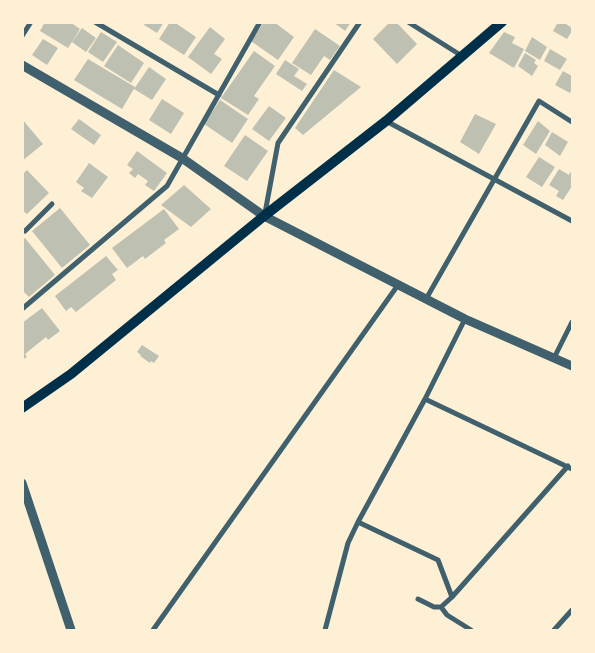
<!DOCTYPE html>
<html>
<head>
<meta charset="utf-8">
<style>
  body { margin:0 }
  #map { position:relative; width:595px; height:653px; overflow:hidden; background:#fdf0d5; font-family:"Public Sans",sans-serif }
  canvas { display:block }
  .frame { position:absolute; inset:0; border:24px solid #fdf0d5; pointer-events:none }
</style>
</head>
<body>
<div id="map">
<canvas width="595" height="653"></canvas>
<div class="frame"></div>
</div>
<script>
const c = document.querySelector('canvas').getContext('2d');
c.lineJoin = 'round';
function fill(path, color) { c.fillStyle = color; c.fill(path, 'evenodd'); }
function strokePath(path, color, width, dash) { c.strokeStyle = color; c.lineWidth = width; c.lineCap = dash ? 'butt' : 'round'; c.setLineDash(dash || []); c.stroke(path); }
fill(new Path2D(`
  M45 22H70L80 29 68 48 40 31Z
  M146 22H164L157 33 144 25Z
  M170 22H174L196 37 184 55 159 39Z
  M264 22H274L294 37 278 60 251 41Z
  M333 22H351L345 31Z
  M390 22H396L417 44 397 64 373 39Z
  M558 22H563L572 28V31L567 39 553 31Z
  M210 27 225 39 214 54 222 59 211 74 188 57Z
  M82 28 96 38 86 52 72 42Z
  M315 29 340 46 330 60 324 56 311 75 292 63Z
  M101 32 117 42 103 62 88 52Z
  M504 32 515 37 512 43 524 49 514 68 489 53Z
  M532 37 547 47 540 60 525 51Z
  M43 39 58 48 47 65 32 55Z
  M118 45 144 63 131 83 104 66Z
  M550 49 567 59 560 70 544 61Z
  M254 51 275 66 254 96 259 99 248 115 221 98Z
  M525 53 536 60 534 63 538 66 532 76 518 66Z
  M88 59 135 87 122 109 74 80Z
  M285 60 299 69 294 76 307 84 302 91 276 74Z
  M149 67 166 79 152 100 134 89Z
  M334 70 361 87 303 135 295 128Z
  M563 71 572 76V88L570 93 555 85Z
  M162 99 184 113 171 134 149 120Z
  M220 100 248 119 232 143 204 124Z
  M269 106 286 118 269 141 252 129Z
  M475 114 496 124 479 154 460 142Z
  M22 119 43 144 22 161Z
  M79 119 101 135 94 145 71 129Z
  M538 121 550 131 536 154 523 145Z
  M552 132 568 142 560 156 545 145Z
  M245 135 268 151 247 181 224 166Z
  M137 151 167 173 154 191 145 185 148 181 138 174 135 178 129 173 133 169 127 165Z
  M539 157 555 167 542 187 526 177Z
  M89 163 108 177 92 198 81 191 84 188 76 182Z
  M559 169 569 175 570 172 572 174V186L563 200 556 196 559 191 549 185Z
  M27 170 49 193 27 214 22 210V175Z
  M184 185 211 209 191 227 161 205Z
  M60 208 90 245 62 268 32 231Z
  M164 209 179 229 164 240 166 243 145 259 143 256 127 268 112 248Z
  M25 238 55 275 29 297 22 290V240Z
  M106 256 118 270 112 274 116 280 76 312 71 307 66 311 55 296Z
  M42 308 60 331 48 340 46 337 25 354 27 357 22 360V323Z
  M142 345 159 356 154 363 151 361 150 363 140 356 141 355 137 352Z`), '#bec0b2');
strokePath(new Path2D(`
  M95 22 219 95
  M408 22 462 56
  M22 36 31 22
  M386 121 572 221
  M265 213 278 143 360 22
  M25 231 52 204
  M426 299 539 101 572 122
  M22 309 167 186 260 22
  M554 358 572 322
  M425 399 572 469
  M358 522 425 399 465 319
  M418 599 434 607H441L452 597
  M441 607 447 615 471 630
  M153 630 398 285
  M325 630 348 543 358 522 438 560 452 597 568 466
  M554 630 572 610`), '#3f606c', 5);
strokePath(new Path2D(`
  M22 65 182 158 264 216 465 319 572 366
  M22 483 71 630`), '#3f606c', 9);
strokePath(new Path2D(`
  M22 408 71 374 264 216 386 121 502 22`), '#003049', 10);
</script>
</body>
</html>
